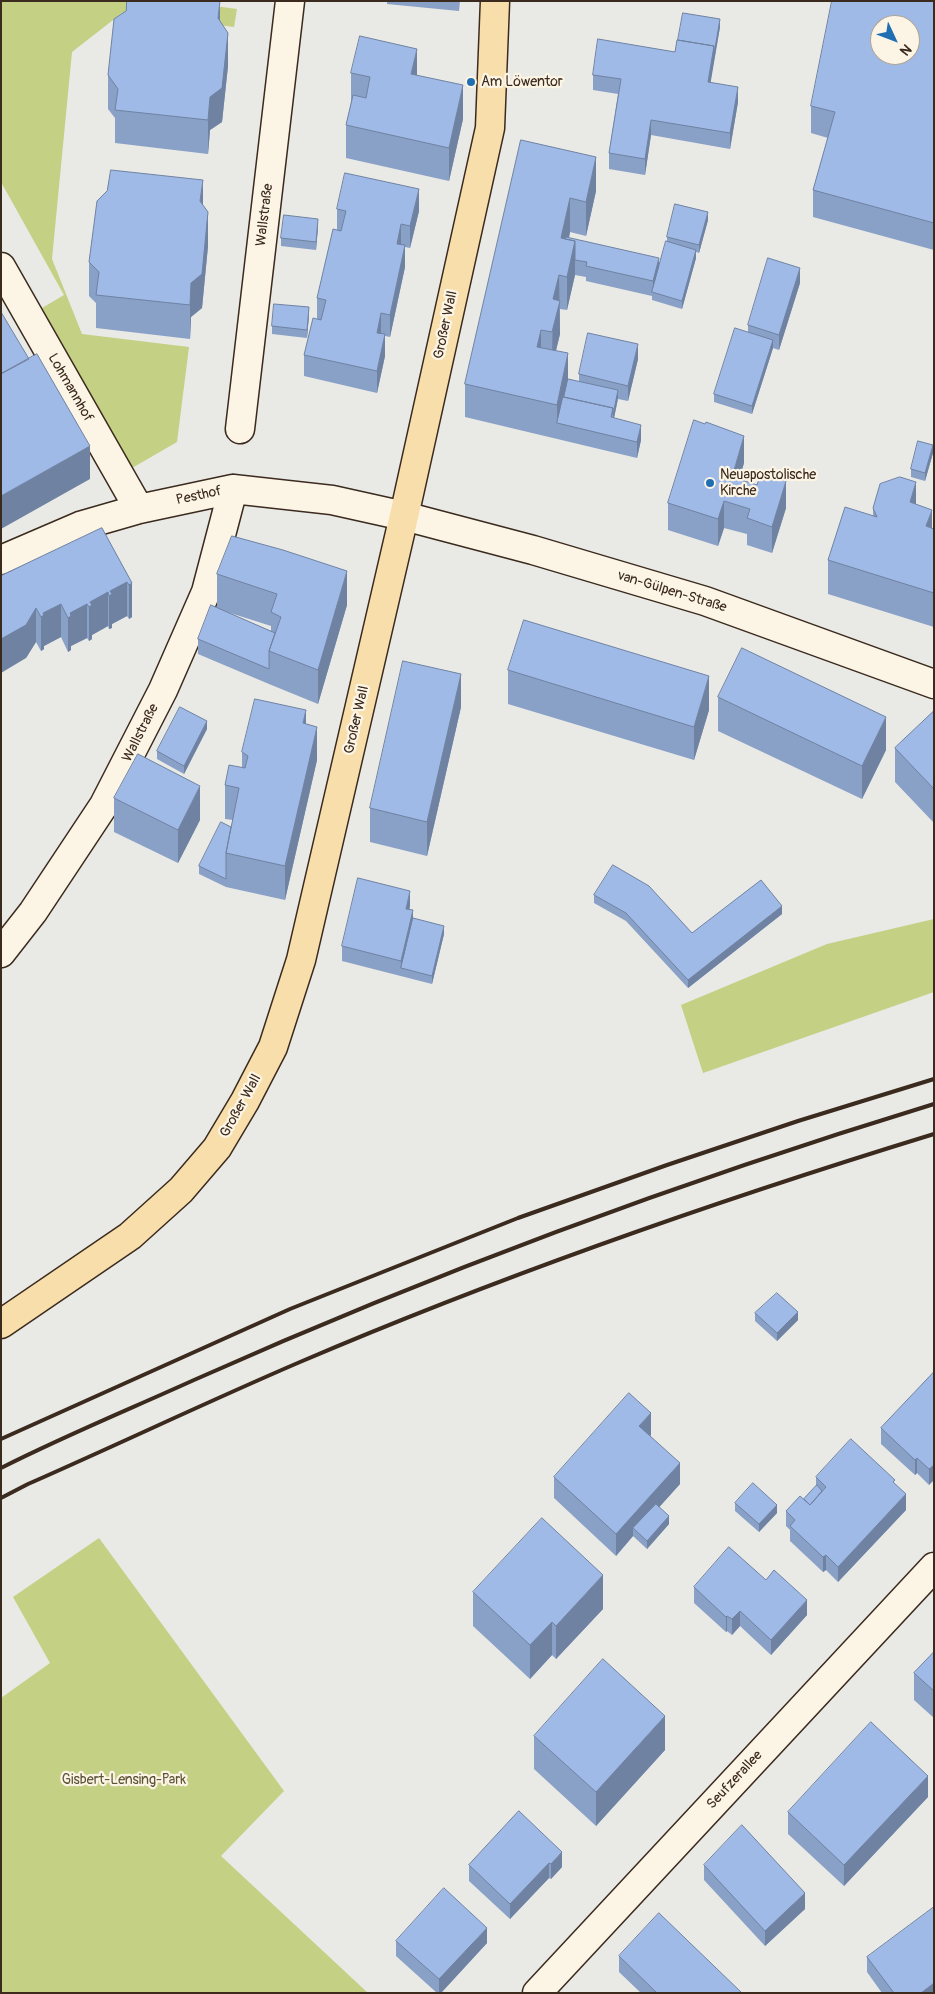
<!DOCTYPE html>
<html>
<head>
<meta charset="utf-8">
<style>
  body { margin:0 }
  #map { position:relative; width:935px; height:1994px; overflow:hidden; background:#e9e9e5; font-family:Pangolin,sans-serif }
  canvas { display:block }
  .frame { position:absolute; inset:0; border:2px solid #3b2a1e; pointer-events:none }
  .north { position:absolute; left:870px; top:15px; width:50px; height:50px; box-sizing:border-box; background:#fcf5e5; border:1px solid #afa495; border-radius:50%; rotate:133deg; font-size:14px; font-weight:700; line-height:20px; text-align:center; color:#3b2a1e }
  .north::after { content:''; display:block; margin:auto; width:18px; height:22px; background:#1f6fb2; clip-path:polygon(50% 0,100% 100%,50% 72%,0 100%) }
</style>
</head>
<body>
<div id="map">
<canvas width="935" height="1994"></canvas>
<div class="frame"></div>
<div class="north">N</div>
</div>
<script>
const c = document.querySelector('canvas').getContext('2d');
c.lineJoin = 'round';
function fill(path, color) { c.fillStyle = color; c.fill(path, 'evenodd'); }
function strokePath(path, color, width, dash) { c.strokeStyle = color; c.lineWidth = width; c.lineCap = dash ? 'butt' : 'round'; c.setLineDash(dash || []); c.stroke(path); }
function write(font, color, halo, rows, align = 'center') {
  c.font = font + ' Pangolin,sans-serif'; c.lineWidth = 4.5; c.setLineDash([]); c.textBaseline = 'middle'; c.strokeStyle = halo; c.fillStyle = color; for (const [text, x, y, turn = 0] of rows) {
    c.save(); c.translate(x, y); c.rotate((+turn || 0) * Math.PI / 180); c.textAlign = isNaN(turn) ? turn : align; if (halo) c.strokeText(text, 0, 0); c.fillText(text, 0, 0); c.restore();
  }
}
fill(new Path2D(`
  M1 1H178L237 9 234 27 122 13 72 52 52 259 82 334 189 347 177 442 132 468 42 308 64 295 1 182Z
  M934 919V992L703 1073 681 1005 827 944Z
  M99 1538 284 1791 221 1856 368 1993H1V1698L50 1663 13 1597Z`), '#c4d083');
const minor = new Path2D(`
  M1 267 139 509
  M240 429 290 1
  M1 560 80 526 139 509 233 489 332 500 404 516 533 550 705 601 934 684
  M1 953 33 912 104 805 163 690 206 592 233 489
  M537 1993 934 1567`);
const major = new Path2D(`
  M1 1324 130 1236 181 1190 217 1148 245 1101 273 1047 301 960 404 516 490 128 495 1`);
strokePath(minor, '#3b2a1e', 31);
strokePath(major, '#3b2a1e', 31);
strokePath(minor, '#fcf5e5', 28);
strokePath(major, '#f8deab', 28);
strokePath(new Path2D(`
  M1 1439 290 1309 518 1218 667 1165 798 1121 934 1079
  M1 1468C64 1436 130 1409 194 1380 434 1273 682 1181 934 1104
  M1 1498 28 1484C119 1444 209 1401 300 1362 506 1274 719 1200 934 1134`), '#3b2a1e', 4);
fill(new Path2D(`
  M387 1H460L459 11 387 4Z
  M934 1V250L813 217V190L828 138 811 133V106Z
  M220 21 228 66 222 122 210 130 208 154 115 143V118L108 109V75Z
  M720 27 710 83 738 102 730 149 651 135 645 175 609 169V153L618 94 593 90V75L675 52 678 40Z
  M351 73 417 75 463 119 449 181 346 158V125L351 103Z
  M521 140 596 191 586 236 570 232 569 238 659 265 667 242V237L708 220 699 253 696 252V258L682 309 652 300V296L586 281V277L575 275 567 310 560 309V334L556 351 568 379 579 382V374L638 359 628 401 618 399 614 418 641 440 637 458 465 417V384Z
  M203 205 208 246 202 308 191 317 190 339 96 328V303L89 296V262Z
  M337 209 419 211 410 248 405 247V267L390 337 385 336V356L377 393 304 376V355L317 319V298L337 230Z
  M318 227 316 250 281 246V238Z
  M800 283 779 350 773 348 752 414 714 402V394L748 332V325Z
  M309 315 307 338 272 334V326Z
  M933 453 925 481 911 477V469Z
  M744 463 739 479 786 508 772 553 747 545V534L724 528 718 546 668 530V503Z
  M916 504 932 528 934 529V627L828 594V560L873 516V508Z
  M102 528 132 583V617L129 619 127 616 112 624V628L109 629 108 626 92 635V639L89 641 87 638 71 646V650L68 652 61 637 44 646V649L41 651 36 642 26 658 1 576Z
  M217 574 347 605 318 704 269 684 198 654V639L217 607ZM224 611 271 626V631Z
  M508 670 709 710 694 760 508 704Z
  M718 697 886 750 862 799 718 731Z
  M461 707 427 856 370 842V808Z
  M934 711V823L895 782V748Z
  M306 724 317 760 285 900 226 887 199 874V866L231 827 233 820 225 819V785L242 768V752Z
  M207 729 184 774 157 759V751Z
  M114 798 200 820 178 863 114 832Z
  M594 895 692 933 782 914 688 988 626 921 594 903Z
  M410 906 409 910 413 918 444 934 432 984 342 961V946Z
  M755 1313 798 1320 777 1341 755 1321Z
  M934 1372 929 1485 917 1473 915 1475 881 1444V1428Z
  M651 1435 650 1436 680 1484 659 1507 669 1524 647 1549 633 1536 616 1556 554 1498V1477Z
  M816 1477 895 1485 906 1510 838 1582 826 1570 823 1572 790 1541V1530L786 1526V1511L804 1499 816 1486Z
  M735 1503 777 1513 759 1532 735 1511Z
  M766 1580 807 1615 771 1655 740 1626 732 1635 727 1631 726 1632 694 1603V1587Z
  M473 1592 603 1609 556 1659 552 1655 530 1679 473 1626Z
  M934 1652V1718L914 1700V1673Z
  M534 1736 665 1750 596 1826 534 1769Z
  M928 1797 844 1886 788 1834V1812Z
  M519 1811 562 1867 551 1879 549 1878 510 1919 469 1881V1865Z
  M704 1865 805 1909 765 1946 704 1880Z
  M396 1941 487 1943 441 1993H437L396 1956Z
  M619 1956 742 1993H641L619 1972Z
  M867 1957 934 1993H882L867 1972Z`), '#89a0c7');
fill(new Path2D(`
  M220 1V31L218 18Z
  M720 19V27L708 98V82L714 46Z
  M228 33V66L222 122 210 130 208 154V120L210 97Z
  M417 49V82L411 74Z
  M463 85V119L449 181V148Z
  M738 87V102L730 149V133Z
  M651 120V135L645 175V159Z
  M596 157V191L586 236V202Z
  M203 180V213L200 201Z
  M419 189V211L410 248V226Z
  M570 198V232L565 257 561 238Z
  M208 212V246L202 308 191 317 190 339V305L191 283Z
  M708 212V220L699 253V245Z
  M318 219V227L316 250V242Z
  M401 224V246L397 244Z
  M575 241V275L567 310V277Z
  M405 245V267L390 337V315Z
  M696 250V258L682 309V301Z
  M659 258V273L653 293V281Z
  M800 268V283L779 350V335Z
  M559 275 560 334 552 366 553 299Z
  M309 307V315L307 338V330Z
  M381 313V335L377 333Z
  M541 330V364L537 347Z
  M385 334V356L377 393V371Z
  M773 340V348L752 414V406Z
  M638 344V359L628 401V386Z
  M568 353V387L557 423V405Z
  M618 390V398L613 423V415Z
  M641 425V440L637 458V442Z
  M744 436V463L732 504V477Z
  M933 445V453L925 481V473Z
  M90 446V479L1 529V496Z
  M786 481V508L772 553V527Z
  M916 482V516L910 502Z
  M724 501V528L718 546V519Z
  M932 510V544L926 526Z
  M347 571V605L318 704V670Z
  M127 582V616L112 624V628L109 629V596L110 591Z
  M132 583V617L129 619V585Z
  M108 592V626L92 635V639L89 641V607L90 602Z
  M61 604V637L44 646V649L41 651V617L43 613Z
  M87 604V638L71 646V650L68 652V618L70 613Z
  M36 608V642L26 658 1 673V639Z
  M461 674V707L427 856V822Z
  M709 676V710L694 760V727Z
  M306 710V744L303 723Z
  M886 717V750L862 799V766Z
  M207 721V729L184 774V766Z
  M317 727V760L285 900V866Z
  M200 786V820L178 863V830Z
  M410 891V906L406 924V909Z
  M782 906V914L688 988V980Z
  M413 910V926L401 968V961Z
  M444 926V934L432 984V976Z
  M798 1312V1320L777 1341V1333Z
  M651 1413V1435L639 1448V1426Z
  M917 1458V1473L915 1475V1460Z
  M680 1463V1484L637 1532 633 1528V1536L616 1556V1534Z
  M934 1465V1480L929 1485V1469Z
  M906 1494V1510L838 1582V1567Z
  M777 1505V1513L759 1532V1524Z
  M669 1516V1524L647 1549V1541Z
  M826 1555V1570L823 1572V1557Z
  M603 1575V1609L556 1659V1626Z
  M807 1600V1615L771 1655V1640Z
  M740 1611V1626L732 1635V1619Z
  M727 1616V1631L726 1632V1617Z
  M552 1622V1655L530 1679V1645Z
  M665 1716V1750L596 1826V1792Z
  M928 1776V1797L844 1886V1865Z
  M562 1852V1867L551 1879V1864Z
  M549 1863V1878L510 1919V1904Z
  M805 1893V1909L765 1946V1931Z
  M487 1928V1943L441 1993H439V1979Z
  M934 1983V1993H921Z`), '#6f82a2');
const building = new Path2D(`
  M127 1H220L218 18 228 33 222 88 210 97 208 120 115 110 118 89 108 75 114 19 126 11Z
  M832 1H934V223L813 190 835 112 811 106ZM880 25H910V55H880Z
  M683 13 720 19 714 54V46L678 40Z
  M360 36 417 49 411 74 463 85 449 148 346 125 353 95 366 98 370 77 351 73Z
  M598 39 675 52 677 40 714 46 708 82 738 87 730 133 651 120 645 159 609 153 621 79 593 75Z
  M521 140 596 157 586 202 570 198 561 238 575 241 567 277 559 275 553 299 560 301 552 332 541 330 537 347 568 353 557 405 465 384Z
  M111 170 203 180 200 201 208 212 202 274 191 283 190 305 96 295 99 272 89 262 97 201 107 191Z
  M345 173 419 189 410 226 401 224 397 244 405 245 390 315 381 313 377 333 385 334 377 371 304 355 313 318 321 320 326 300 317 298 333 229 341 231 346 211 337 209Z
  M675 204 708 212 699 245 667 237Z
  M284 215 318 219 316 242 281 238Z
  M566 237 659 258 653 281 586 266 587 262 575 260V241L565 239Z
  M666 241 696 250 682 301 652 292Z
  M768 258 800 268 779 335 748 325Z
  M274 304 309 307 307 330 272 326Z
  M1 312 29 359 1 374Z
  M735 328 773 340 752 406 714 394Z
  M588 333 638 344 628 386 579 374Z
  M37 354 90 446 1 496V374Z
  M568 379 618 390 613 415V408L564 397Z
  M563 397 613 408 611 417 641 425 637 442 557 423Z
  M694 420 705 424 706 422 744 436 732 477 757 485 761 473 786 481 772 527 747 518 750 509 724 501 718 519 668 503Z
  M918 441 933 445 925 473 911 469Z
  M900 477 916 482 910 502 932 510 926 526 934 529V593L828 560 845 507 877 517 873 508 880 484Z
  M102 528 132 583 129 585 127 582 110 591 112 594 109 596 108 592 90 602 92 605 89 607 87 604 70 613 71 616 68 618 61 604 43 613 44 615 41 617 36 608 26 625 1 639V576Z
  M232 536 283 550 347 571 318 670 269 651 281 617 271 612 277 594 217 574Z
  M211 605 275 633 269 651V669L198 639Z
  M524 620 709 676 694 727 508 670Z
  M742 648 886 717 862 766 718 697Z
  M403 661 461 674 427 822 370 808Z
  M255 699 306 710 303 723 317 727 285 866 226 853 239 788 225 785 229 765 245 768 248 756 242 752Z
  M180 707 207 721 184 766 157 751Z
  M934 711V789L895 748Z
  M138 754 200 786 178 830 114 798Z
  M221 822 231 827 226 853V879L199 866Z
  M613 865 649 886 692 933 761 880 782 906 688 980 626 913 594 895Z
  M358 878 410 891 406 909 413 910 401 961 342 946Z
  M413 918 444 926 432 976 401 968Z
  M777 1293 798 1312 777 1333 755 1313Z
  M934 1372V1465L929 1469 917 1458 915 1460 881 1428Z
  M629 1393 651 1413 639 1426 680 1463 616 1534 554 1477Z
  M851 1439 895 1480 893 1482 906 1494 838 1567 826 1555 823 1557 790 1526 795 1520 786 1511 800 1496 810 1505 826 1487 816 1477Z
  M753 1483 777 1505 759 1524 735 1503Z
  M817 1485 822 1491 810 1505 804 1499Z
  M656 1504 669 1516 647 1541 633 1528Z
  M542 1518 603 1575 556 1626 552 1622 530 1645 473 1592Z
  M729 1547 766 1580 774 1570 807 1600 771 1640 740 1611 732 1619 727 1616 726 1617 694 1587Z
  M934 1652V1691L914 1673Z
  M603 1659 665 1716 596 1792 534 1736Z
  M871 1722 928 1776 844 1865 788 1812Z
  M519 1811 562 1852 551 1864 549 1863 510 1904 469 1865Z
  M742 1825 805 1893 765 1931 704 1865Z
  M444 1888 487 1928 439 1979 396 1941Z
  M934 1907V1983L921 1993H894L867 1957Z
  M659 1913 742 1993H657L619 1956Z`);
fill(building, '#9fbae7');
strokePath(building, '#6f82a2', 1);
for (const [x, y, r, color] of [
  [471,82,5,"#1f6fb2"],
  [710,483,5,"#1f6fb2"]
]) { const dot = new Path2D(); dot.arc(x, y, r, 0, 2 * Math.PI); c.fillStyle = color; c.fill(dot); strokePath(dot, '#fcf5e5', 2); }
write('14px', '#3b2a1e', '#fcf5e5', [
  ["Am Löwentor",481,82],
  ["Neuapostolische",720,475],
  ["Kirche",720,491]
], 'left');
write('14px', '#3b2a1e', '#fcf5e5', [
  ["Wallstraße",265,215,-83],
  ["Großer Wall",446,325,-78],
  ["Lohmannhof",70,388,60],
  ["Pesthof",199,496,-12],
  ["van-Gülpen-Straße",672,592,17],
  ["Großer Wall",357,720,-77],
  ["Wallstraße",141,733,-63],
  ["Großer Wall",241,1106,-61],
  ["Seufzerallee",735,1780,-47]
]);
write('14px', '#5d5437', '#fcf5e5', [
  ["Gisbert-Lensing-Park",124,1780]
]);
</script>
</body>
</html>
